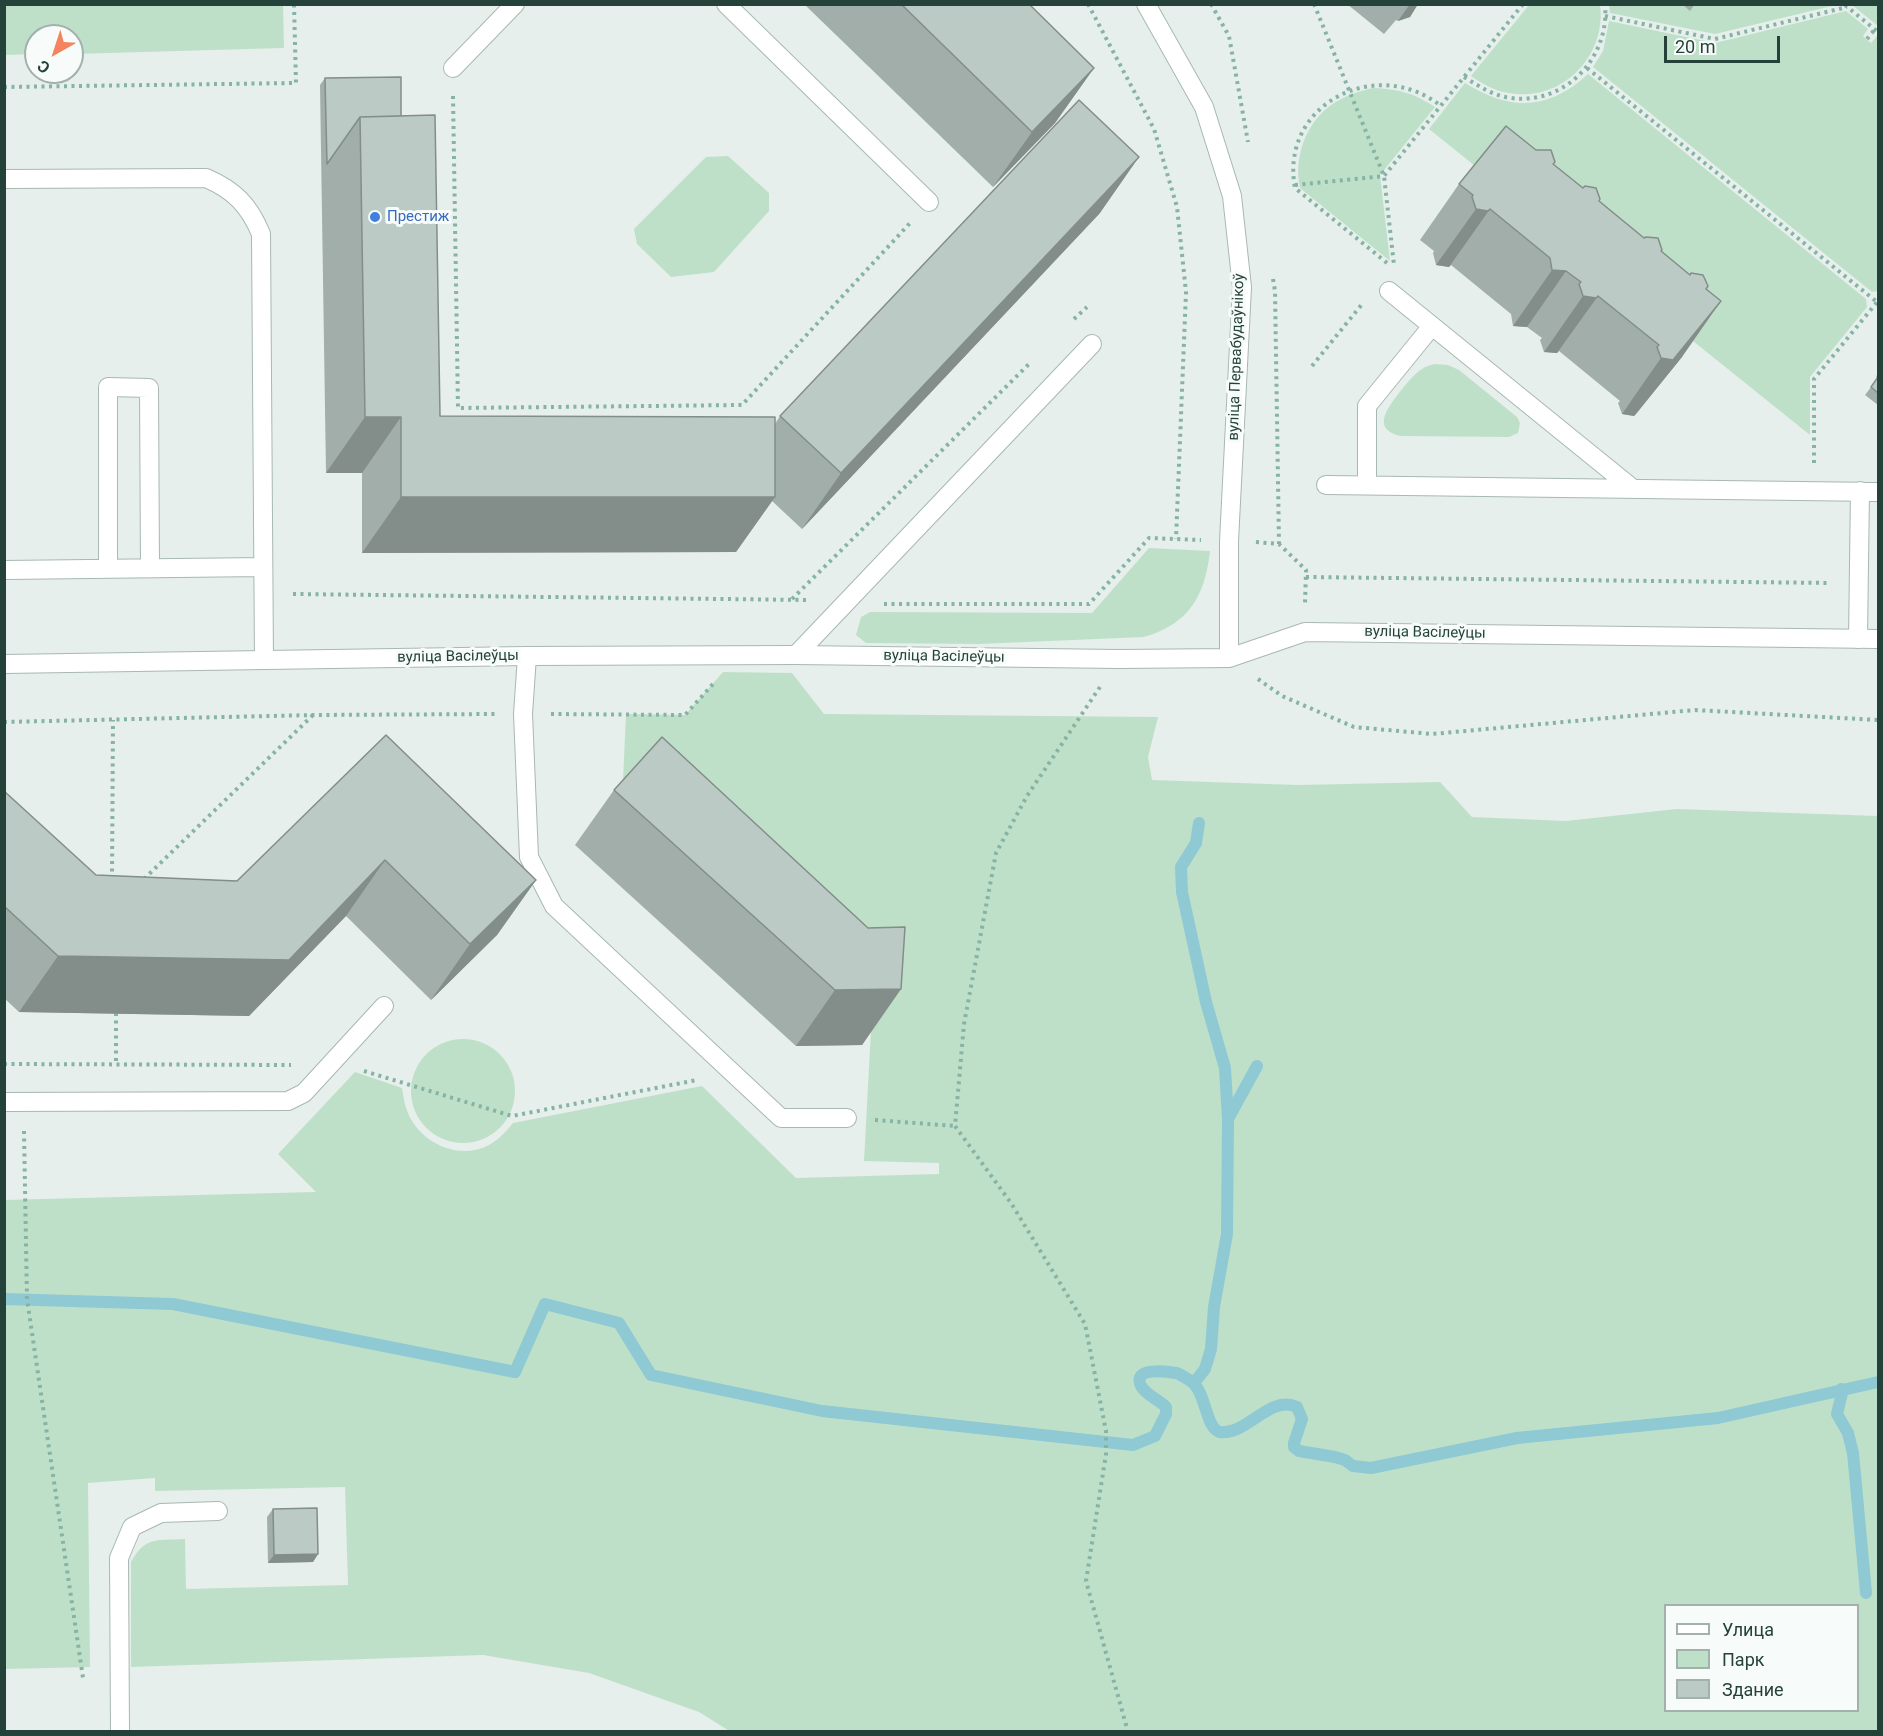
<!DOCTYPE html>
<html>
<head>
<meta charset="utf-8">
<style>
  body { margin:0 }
  #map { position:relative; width:1883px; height:1736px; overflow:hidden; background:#e6efeb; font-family:Roboto,sans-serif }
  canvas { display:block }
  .frame { position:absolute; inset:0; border:6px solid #24423a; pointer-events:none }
  .legend { position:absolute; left:1664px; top:1604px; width:195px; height:108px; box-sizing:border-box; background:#f7fbf9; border:2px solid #a3b1ad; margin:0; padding:8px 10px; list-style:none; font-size:18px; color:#24423a }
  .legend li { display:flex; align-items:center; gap:12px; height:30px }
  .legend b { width:30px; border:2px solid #a3b1ad }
  .north { position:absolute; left:24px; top:24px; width:60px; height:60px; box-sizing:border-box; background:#f7fbf9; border:2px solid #a3b1ad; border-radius:50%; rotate:219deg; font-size:16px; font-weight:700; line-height:24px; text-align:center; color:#24423a }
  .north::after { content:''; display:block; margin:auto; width:21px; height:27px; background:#f4845f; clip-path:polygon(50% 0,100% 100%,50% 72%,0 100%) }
  .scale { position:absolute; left:1664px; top:36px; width:116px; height:27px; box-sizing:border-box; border:3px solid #24423a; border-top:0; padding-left:8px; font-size:18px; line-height:21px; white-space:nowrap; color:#24423a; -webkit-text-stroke:4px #f7fbf9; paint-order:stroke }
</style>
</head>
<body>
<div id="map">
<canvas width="1883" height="1736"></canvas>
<div class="frame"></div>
<ul class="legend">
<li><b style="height:8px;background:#fff"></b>Улица</li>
<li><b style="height:16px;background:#bfe0c8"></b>Парк</li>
<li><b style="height:16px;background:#bbcac4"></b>Здание</li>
</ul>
<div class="north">С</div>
<div class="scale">20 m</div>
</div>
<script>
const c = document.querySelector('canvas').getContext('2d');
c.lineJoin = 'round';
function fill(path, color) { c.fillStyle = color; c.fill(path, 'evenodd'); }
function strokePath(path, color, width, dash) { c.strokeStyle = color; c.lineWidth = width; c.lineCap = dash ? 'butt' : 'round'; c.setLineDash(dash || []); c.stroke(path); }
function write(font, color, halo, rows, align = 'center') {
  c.font = font + ' Roboto,sans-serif'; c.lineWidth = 6; c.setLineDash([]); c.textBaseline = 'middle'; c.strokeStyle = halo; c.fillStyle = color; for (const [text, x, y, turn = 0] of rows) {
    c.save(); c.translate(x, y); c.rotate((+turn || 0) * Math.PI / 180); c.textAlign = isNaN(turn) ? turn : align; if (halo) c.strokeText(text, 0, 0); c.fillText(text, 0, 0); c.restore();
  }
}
fill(new Path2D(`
  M4 5H283L284 48 72 54V36H36V54L5 55Z
  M1529 5H1600C1607 56 1561 103 1509 93 1494 91 1483 84 1471 76Z
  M1609 5H1836L1715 34 1610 13Z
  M1852 5H1878V26Z
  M1846 11 1868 29 1863 36 1871 43 1877 36 1878 37V291L1872 292 1593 67 1603 51 1609 21 1715 43Z
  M1588 74 1866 299 1867 307 1810 377V435L1429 129 1465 83C1510 111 1548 111 1588 74Z
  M1373 88C1398 89 1414 93 1435 107L1380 175 1390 261 1300 188C1293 157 1307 120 1334 103 1347 95 1359 91 1373 88Z
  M728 156 769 193V211L714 272 671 277 637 244 634 229 706 157Z
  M1435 364 1448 365 1459 370 1517 417 1520 423 1518 433 1509 437 1401 436C1368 429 1391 404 1402 389 1408 382 1414 374 1422 369 1426 366 1431 365 1435 364Z
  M1149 548 1210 551C1205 596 1189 624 1144 637L979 644 866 643 856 635 861 617 870 612 1092 613Z
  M723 672 792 673 824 714 1158 717 1148 757 1152 780 1298 785 1440 782 1472 817 1566 821 1676 809 1878 816V1731L731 1732 699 1712 589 1673 483 1655 131 1667V1562C146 1535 158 1541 185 1539L186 1589 348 1585 345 1487 155 1491V1478L88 1483 90 1667 5 1669 4 1200 316 1192 278 1154 355 1072 402 1088C404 1101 406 1113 414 1124 430 1147 463 1159 489 1145 498 1140 506 1132 513 1123L702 1086 796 1178 939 1174V1163L864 1161 874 974 623 781 626 714 685 715ZM1666 1606H1858V1710H1666Z
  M411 1091a52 52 0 1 1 104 0a52 52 0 1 1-104 0Z`), '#bfe0c8');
strokePath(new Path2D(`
  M1229 1117 1257 1066
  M4 1299 173 1304 515 1372 545 1304 619 1323 651 1375 822 1411 1133 1445 1155 1436 1166 1414V1407C1159 1400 1146 1395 1141 1386 1132 1367 1166 1371 1176 1373 1181 1374 1187 1379 1192 1382 1206 1392 1206 1430 1220 1432 1246 1436 1270 1394 1297 1407L1302 1419 1294 1443V1447L1299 1451 1335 1457 1345 1460 1353 1466 1371 1468 1517 1438 1718 1418 1878 1382
  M1194 1383 1205 1369 1211 1349 1214 1307 1227 1234 1228 1119 1225 1068 1206 1002 1182 892 1181 867 1196 843 1199 823
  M1841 1389 1842 1393 1837 1414 1848 1433 1853 1453 1866 1593`), '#8ec9d4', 12);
const service = new Path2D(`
  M726 4 929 202
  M453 68 515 4
  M4 179 206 178C234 190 249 205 261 234L264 660
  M1389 291 1632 488
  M1326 485 1878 492
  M1367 485V406L1432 326
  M108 569V387L149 388 150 568
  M4 570 263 567
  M1858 639 1860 491
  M796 655 1092 344
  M527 656 523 714 529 857 554 906 781 1118H847
  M4 1102 288 1101 304 1093 384 1006
  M120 1732 119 1558 132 1527 161 1513 218 1511`);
const minor = new Path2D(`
  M1146 4 1204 107 1232 196 1242 287 1229 541V658
  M4 664 527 656 796 655 1119 659 1229 658 1305 632 1878 639`);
strokePath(service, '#a8b8b2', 20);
strokePath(minor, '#a8b8b2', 20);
strokePath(new Path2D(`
  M1088 4 1154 129 1177 207 1186 292 1176 539
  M1211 4 1229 36 1248 142
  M1314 4 1384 176 1394 265
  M1845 5 1878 32
  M1605 16 1715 39 1847 7
  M1867 39 1875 29
  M1587 68 1877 302
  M1464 77C1479 86 1493 96 1511 98 1565 105 1610 58 1605 4
  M4 87 296 83 294 4
  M453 96 458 408 742 405 910 223
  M1295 185 1384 176 1523 4
  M1387 263 1295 188C1279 104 1377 55 1441 106
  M1273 279 1275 291 1279 544
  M1074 319 1087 307
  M1312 366 1363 303
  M1814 463V379L1878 301
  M1256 542 1279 544 1306 570 1305 604
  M1306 577 1831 583
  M293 594 808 600
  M792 599 1031 362
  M884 604H1089L1149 538 1201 540
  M1258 679 1282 696 1354 727 1432 734 1695 710 1878 720
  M1100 687 1027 796 996 853 964 1024 955 1126 1011 1203 1085 1324 1106 1431V1454L1086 1581 1128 1732
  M551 714 685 715 713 684
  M4 722 313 715 496 714
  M112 879 113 720
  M144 879 313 715
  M116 1013V1065
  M4 1064 291 1065
  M364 1071 512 1116 697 1080
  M875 1120 955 1126
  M24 1131 27 1299 83 1678`), '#86b3a5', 4, [3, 4.5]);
strokePath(service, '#fff', 18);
strokePath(minor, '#fff', 18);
fill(new Path2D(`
  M804 4H1029L1094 68 1055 123 993 187Z
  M1347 4H1418L1410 17 1398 21 1396 20 1384 34Z
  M1682 4H1695L1690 11Z
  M325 78 401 116 440 416 775 424 780 416 1100 213 802 529 772 501 736 552 362 553V473H326L320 85Z
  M1553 164 1706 289 1682 357 1634 416 1622 414 1618 403 1620 401 1559 351 1557 353 1544 352 1540 340 1542 338 1527 327 1513 326 1511 314 1451 265 1449 267 1436 265 1433 253 1434 251 1420 240 1459 184Z
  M1878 373V405L1865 395 1878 378 1876 377Z
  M386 735 536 880 497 935 431 1000 346 916 249 1016 19 1012 4 998V791L96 875 237 881Z
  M614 790 901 989 862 1045 796 1046 575 845Z
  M273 1509 318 1554 313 1562 268 1563 267 1517Z`), '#a1aea9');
fill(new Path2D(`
  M1410 4H1418L1410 17 1398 21Z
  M1094 68 1055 123 993 187 1032 132Z
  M1139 157 1100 213 802 529 841 473Z
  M1476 209H1490L1449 267 1436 265Z
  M1552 270 1566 271 1527 327 1513 326Z
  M1583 296H1598L1557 353 1544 352Z
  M1721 301 1682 357 1636 414 1634 416 1622 414 1661 358Z
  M365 417H401L362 473H326Z
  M401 497H775L736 552 362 553Z
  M385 860 346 916 249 1016 19 1012 58 956Z
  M536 880 497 935 431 1000 470 944Z
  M901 989 862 1045 796 1046 835 990Z
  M318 1554 313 1562 268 1563 274 1555Z`), '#838d89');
const building = new Path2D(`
  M901 4H1029L1094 68 1032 132Z
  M401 77V116L360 117 327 164 325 78Z
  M1079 100 1139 157 841 473 780 416Z
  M435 115 440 416 775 417V497H401V417H365L360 117Z
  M1506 126 1536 150H1551L1555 162 1553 164 1583 188 1585 186 1596 188 1600 199 1599 201 1644 238 1646 237 1658 238 1662 250 1661 251 1690 275 1691 273 1703 275 1708 286 1706 289 1721 301 1673 360 1661 358 1657 347 1659 345 1598 296 1596 298 1583 296 1579 284 1581 282 1566 271 1552 270 1550 258 1490 209 1488 211 1476 209 1472 197 1473 195 1459 184Z
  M1878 377V393L1871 387Z
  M386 735 536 880 470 944 385 860 289 960 58 956 4 906V791L96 875 237 881Z
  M662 737 868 928 905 927 901 989 835 990 614 790Z
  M317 1508 318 1554 274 1555 273 1509Z`);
fill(building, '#bbcac4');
strokePath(building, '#838d89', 1.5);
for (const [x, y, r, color] of [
  [375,217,6,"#3f7fe0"]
]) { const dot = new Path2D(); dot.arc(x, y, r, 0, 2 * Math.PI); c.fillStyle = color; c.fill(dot); strokePath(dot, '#f7fbf9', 2); }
write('15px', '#366cbe', '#f7fbf9', [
  ["Престиж",387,217]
], 'left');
write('15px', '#24423a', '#f7fbf9', [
  ["вуліца Первабудаўнікоў",1237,357,-88],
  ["вуліца Васілеўцы",1425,633,1],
  ["вуліца Васілеўцы",458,657,-1],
  ["вуліца Васілеўцы",944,657,1]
]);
</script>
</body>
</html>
